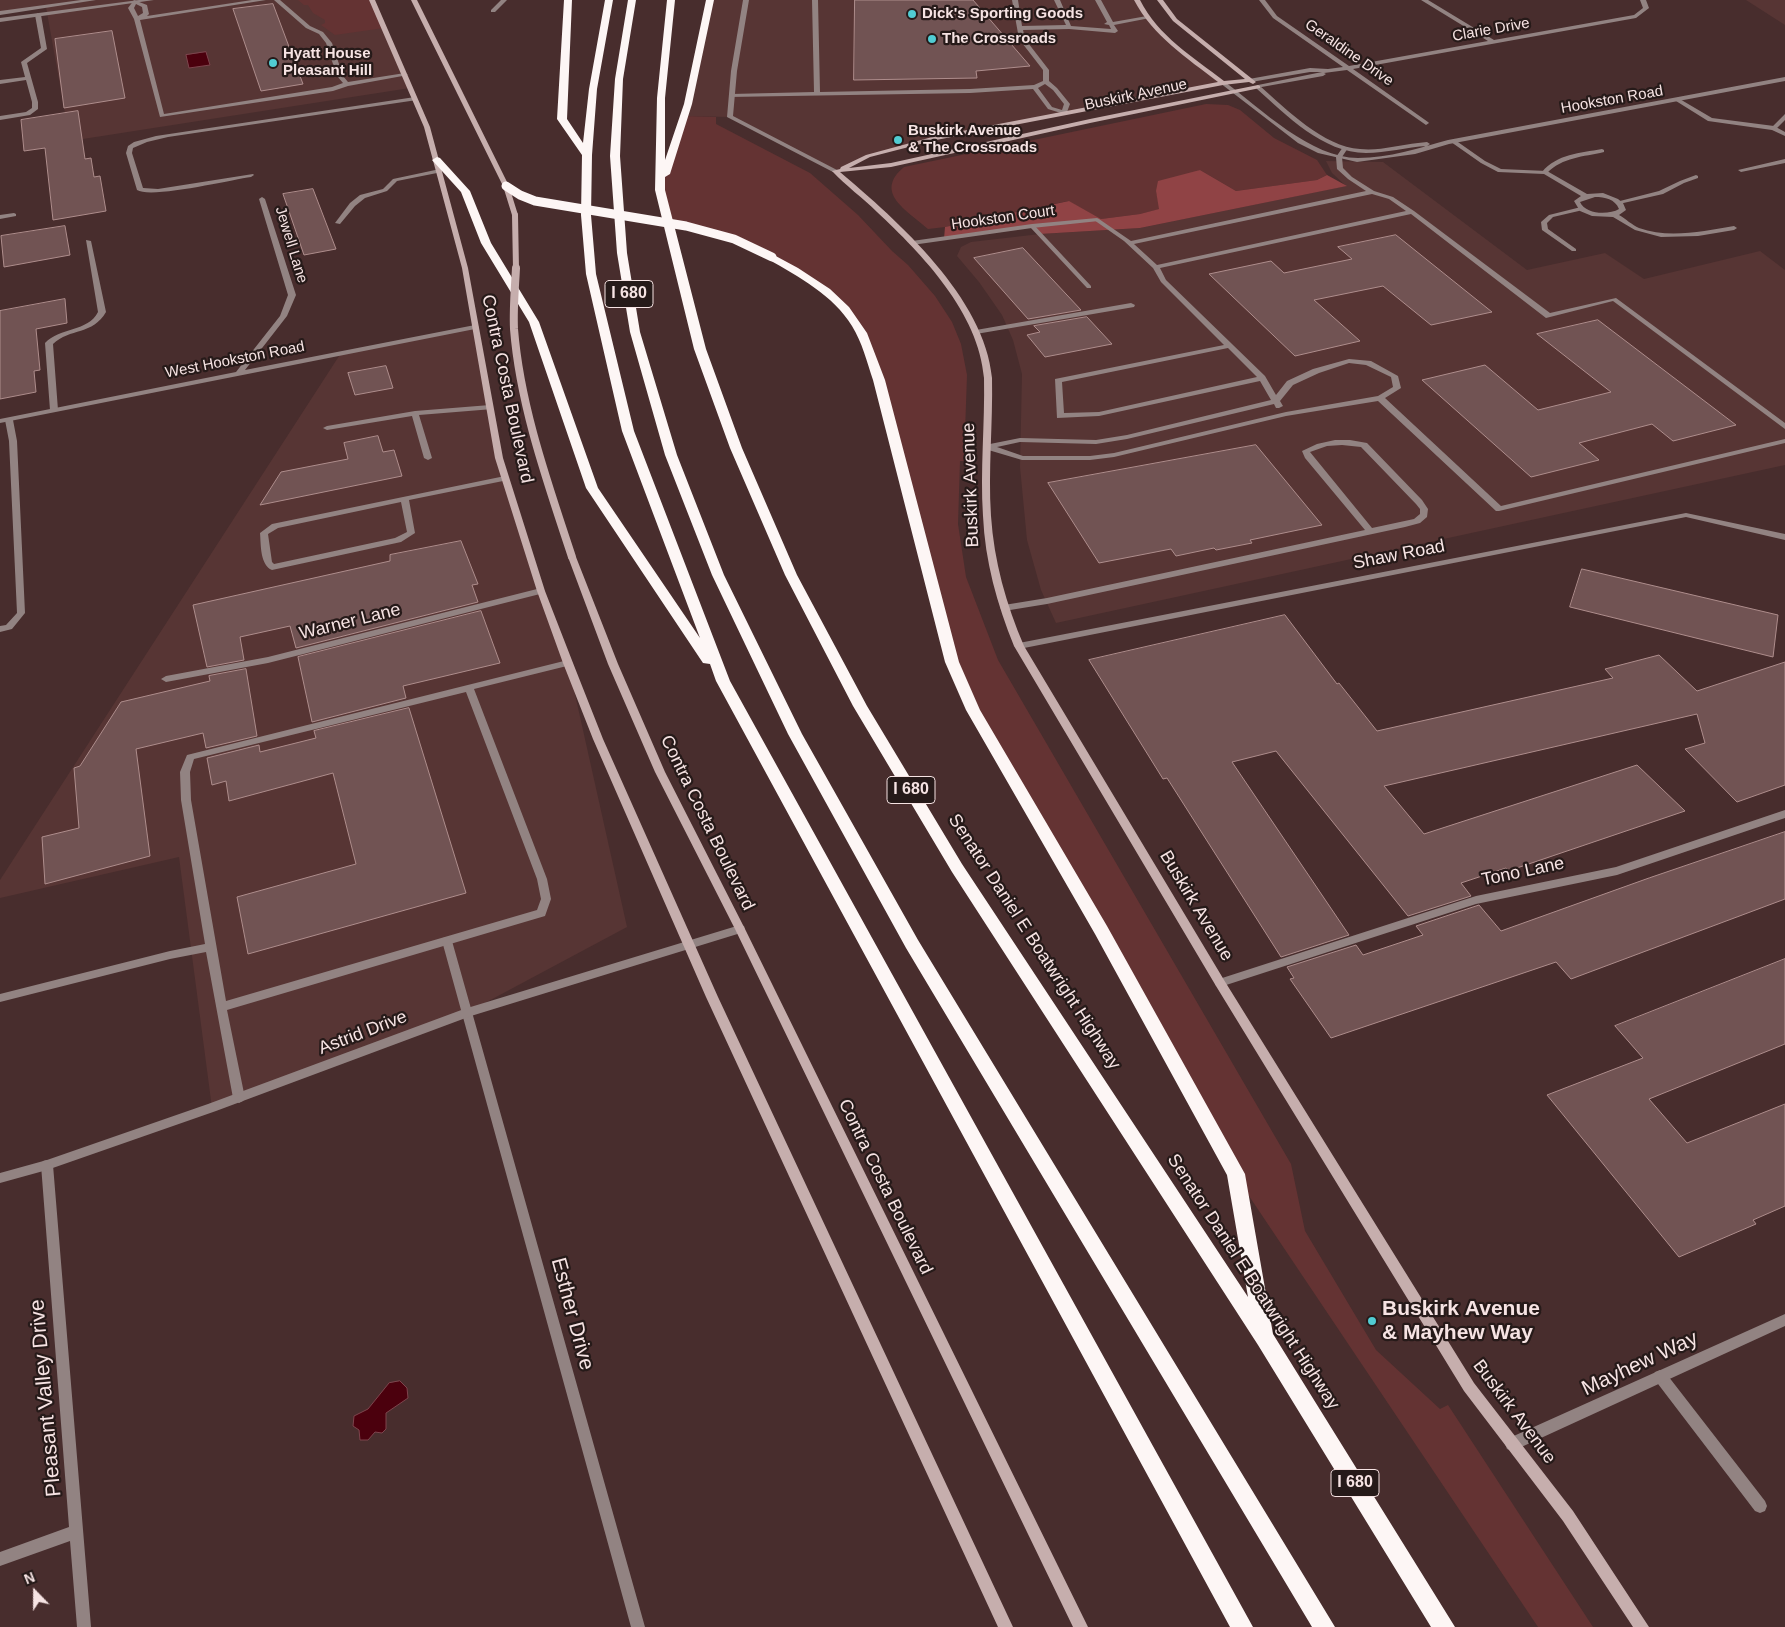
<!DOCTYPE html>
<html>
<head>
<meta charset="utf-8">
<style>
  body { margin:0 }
  #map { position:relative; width:1785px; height:1627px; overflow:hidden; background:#482d2d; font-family:Helvetica,sans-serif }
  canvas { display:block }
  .north { position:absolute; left:10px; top:1567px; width:50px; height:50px; -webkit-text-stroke:4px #261a19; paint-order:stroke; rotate:338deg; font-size:14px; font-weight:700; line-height:20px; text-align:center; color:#f6e3e3 }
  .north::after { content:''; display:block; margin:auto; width:18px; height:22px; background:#f6e3e3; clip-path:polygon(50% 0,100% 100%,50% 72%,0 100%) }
</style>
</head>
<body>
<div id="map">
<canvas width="1785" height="1627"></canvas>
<div class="north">N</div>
</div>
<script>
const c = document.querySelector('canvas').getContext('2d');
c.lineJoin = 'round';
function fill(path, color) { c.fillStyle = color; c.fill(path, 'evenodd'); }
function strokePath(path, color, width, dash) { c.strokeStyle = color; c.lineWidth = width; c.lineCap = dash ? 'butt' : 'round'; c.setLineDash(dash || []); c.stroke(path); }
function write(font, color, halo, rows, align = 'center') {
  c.font = font + ' Helvetica,sans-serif'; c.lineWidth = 4.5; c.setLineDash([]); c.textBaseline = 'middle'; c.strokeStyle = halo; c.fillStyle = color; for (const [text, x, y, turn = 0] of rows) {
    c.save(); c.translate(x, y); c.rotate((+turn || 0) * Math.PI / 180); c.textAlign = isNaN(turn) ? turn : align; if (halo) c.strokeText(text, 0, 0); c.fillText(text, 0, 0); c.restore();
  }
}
fill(new Path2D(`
  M0 0H369L410 88 70 141 46 7 0 13Z
  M710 0H1137L1163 35 1223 83 936 138 868 156 835 171 730 117 684 116Z
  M1746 0H1785V25Z
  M1326 161 1383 162 1527 270 1605 253 1644 279 1760 251 1785 270V465L1056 623 1041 590 1027 540 1020 467 1022 374 1013 340 1002 315 979 282 957 256 961 247 971 242 1040 234 1140 228 1346 186 1332 173Z
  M475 327 499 458 568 663 627 927 468 1012 212 1108 179 857 0 898V880L341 353Z`), '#573534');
fill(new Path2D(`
  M298 0H372L384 28 335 35 321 25 325 23V20L313 13 308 5H304Z
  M1206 104 1228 105 1240 110 1274 138 1317 160 1327 175 1317 180 1236 191 1200 170 1156 191 1160 209 1140 214 1101 219 1068 201 945 227 928 229C907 210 873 193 904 167Z
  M684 116 716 117V124L810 173 858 215 892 251 908 265 935 296 952 322 961 344 967 375 964 461H960L958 524 966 577 998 660 1291 1164 1305 1231 1376 1350 1440 1409 1448 1405 1593 1627H1538L1247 1193 952 662 879 380 853 319 810 279 734 239 668 223 660 190Z`), '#643333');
fill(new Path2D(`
  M1200 170 1236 191 1317 180 1327 175 1347 186 1140 228 1040 234 1032 226 944 239 945 227 1069 201 1101 219 1140 214 1159 209 1156 191 1158 181Z`), '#904345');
const water = new Path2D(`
  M206 52 210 65 189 68 186 55Z
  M400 1381 407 1388 408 1398 386 1413V1429L382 1433 375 1432 368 1440H360L359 1430 353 1426 354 1416 368 1409 389 1383Z`);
fill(water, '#4b000d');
strokePath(water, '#7e444d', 1);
const building = new Path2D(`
  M855 0H973L1030 66 976 71 977 78 854 80Z
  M273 4 303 84 261 91 233 9Z
  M112 31 125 98 64 108 55 39Z
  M78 111 85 159 91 158 94 177 100 176 106 211 53 220 45 148 24 151 21 120Z
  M313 189 336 249 304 255 283 194Z
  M65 226 70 255 4 267 1 236Z
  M1396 235 1492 312 1431 325 1383 286 1314 300 1360 341 1295 356 1209 274 1271 261 1284 273 1352 259 1338 247Z
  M1023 248 1081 310 1028 319 974 258Z
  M65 299 67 323 36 329 40 370 34 371 36 392 0 399V311Z
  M1087 317 1112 344 1045 357 1027 335 1040 332 1034 326Z
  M1598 320 1736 425 1673 441 1652 424 1579 443 1599 460 1531 477 1422 380 1485 365 1538 410 1611 392 1537 334Z
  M386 366 393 388 355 395 348 373Z
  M378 436 383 452 394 450 402 476 260 505 281 472 348 459 344 443Z
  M1256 445 1322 525 1250 540 1252 543 1216 550 1214 548 1176 556 1171 549 1099 563 1048 483Z
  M461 541 478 584 472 585 478 602 296 648 290 626 240 637 244 660 207 667 193 605 390 561V555Z
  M1582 569 1778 615 1773 657 1570 607Z
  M481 611 500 663 403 686 406 698 312 722 298 657Z
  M1285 615 1337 684 1339 683 1377 731 1613 678 1605 669 1659 655 1697 691 1785 662V785L1737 802 1685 749 1705 743 1697 714 1384 786 1424 834 1637 765 1685 811 1508 871 1506 868 1461 883 1471 896 1408 916 1276 751 1232 762 1349 935 1281 957 1167 778 1163 779 1089 660Z
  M246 669 257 736 206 748 203 733 136 749 150 856 45 884 42 837 79 828 74 768 80 766 121 702 210 681 209 676Z
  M409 708 466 893 248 954 237 897 356 864 333 773 229 801 226 781 212 785 207 758 259 745 260 752 316 738 314 731Z
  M1785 832V899L1571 979 1556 962 1331 1038 1290 979 1294 978 1287 967 1356 945 1363 955 1423 935 1416 926 1479 905 1501 931 1649 878Z
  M1785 959V1044L1649 1099 1687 1143 1785 1104V1206L1753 1220 1756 1224 1679 1257 1547 1095 1643 1058 1615 1026Z`);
fill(building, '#715353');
strokePath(building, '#ae8d8c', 1);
fill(new Path2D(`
  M134 0 147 5 149 14 147 16 252 0H266L140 20 164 114 332 87 343 83 337 76 326 43 319 34 306 28 274 0H280L310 26 323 32 332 43 343 76 348 82 405 73 408 75 348 86 333 91 160 117 134 19 128 8ZM136 4 142 7 143 13 138 16 134 8Z
  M501 0H507L495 12H491V10Z
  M812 0H818L820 92 970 89 1034 85 1043 81V70L1019 39 1012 0H1018L1022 26 1066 25 1054 0H1060L1071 26 1111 29 1109 25 1104 24 1107 22 1095 0H1101L1113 22 1147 16 1150 18 1114 25 1118 31 1115 33 1069 29 1023 30 1025 39 1049 70V81L1057 88 1070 104 1067 112 1064 114 1048 109 1033 89 970 93 729 97V95L731 94 814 92ZM1045 84 1053 90 1064 104 1062 110 1052 107 1038 88Z
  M38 13 41 15 47 49 27 63 38 102V109L30 115 0 120V116L26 112 32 108V102L26 80 0 84V80L25 77 21 62 41 48 35 15Z
  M415 97 417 98V100L168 137 147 142 133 148 132 153 143 188 158 189 253 174 254 175 251 177C230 180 151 199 137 190L126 153 128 146 134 142 156 136Z
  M1785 114V120L1776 129H1772V127Z
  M1343 147 1348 148 1342 157 1343 168 1352 177 1374 191 1393 197 1414 211 1550 313 1616 298 1785 423V429L1613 301 1546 318 1411 214 1160 268 1166 280 1265 376 1276 395 1287 381 1313 369 1349 359 1371 361 1398 376 1401 388 1385 398 1501 506 1785 439V443L1499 511H1496L1378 401 1286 416 1114 457 1090 460H1022L985 449V445L1020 438 1096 440 1127 435 1271 400 1260 381 1099 416 1057 418 1055 379 1224 345 1161 282 1153 268 1124 241 1094 220 1099 219 1131 241 1366 191 1348 179 1337 169 1336 157ZM1372 194 1389 199 1406 211 1157 265 1134 244ZM1228 348 1257 377 1099 412 1064 413 1062 382ZM1349 363 1366 365 1391 377 1393 387 1378 396 1286 412 1114 453 1090 456H1023L997 447 1020 442 1096 444 1127 439 1274 404 1276 408H1279L1283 406 1280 401 1293 385 1319 373Z
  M1602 149 1604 150V152C1583 157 1563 157 1547 173L1542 172C1557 154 1580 153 1602 149Z
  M1785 159V163L1741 172 1738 170Z
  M440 169 442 170V172L397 181 387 191 365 198 355 206 340 224 335 223 350 203 360 195 383 189 393 179Z
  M1696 175 1698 176V178L1684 183 1663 194 1619 204 1616 202 1659 191 1680 181Z
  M1581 207 1584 209 1583 210 1553 217 1547 223 1548 229 1576 249V251H1572L1542 230 1541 222 1549 215Z
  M14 213 16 214V216L0 219V215Z
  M1030 225H1034L1091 286V288H1087L1030 227Z
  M86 240 91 241 106 312C93 335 70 328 53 344L58 410 54 412 50 410 45 343C60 327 88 332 98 312Z
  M1131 303 1135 305 1134 307 976 334 972 332 976 330Z
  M490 405H493V409L419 415 432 458 428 460 424 458 412 416 327 430 323 428 327 426 415 411Z
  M6 418H12L13 420 17 441 25 613 12 629 0 632V626L6 625 17 613 9 441 5 420Z
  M1335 440H1350L1367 443 1422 500 1428 509 1427 517 1420 523 1405 527 1047 604 1004 611 1000 608 1004 605 1047 598 1365 530 1305 458 1302 451 1317 444ZM1342 445 1361 447 1416 504 1420 509V514L1414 519 1372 528 1310 452 1327 446Z
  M505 476H508V480L409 500 415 533 401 542 272 570C260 565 261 545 260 533L272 524ZM401 502 407 532 395 538 274 564 272 562 268 534 278 528Z
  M568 660 573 663 571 665 474 689 547 879 551 899 545 916 227 1010 245 1098 243 1101 239 1103 235 1101 233 1098 206 952 170 959 0 1002V994L170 951 205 944 181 800 180 772 187 755ZM466 692 537 879 541 899 537 910 226 1001 191 800 190 772 194 759Z
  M1660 1370 1665 1372 1765 1501 1767 1506 1765 1511 1760 1513 1755 1511 1655 1380 1653 1376 1655 1372Z`), '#928382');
fill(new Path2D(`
  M743 0H749L737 71 733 116 837 170V172H833L727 117 731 71Z
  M1259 0H1265L1277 16 1349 66 1488 41 1421 0H1428L1494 40 1634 15 1643 8 1640 0H1646L1649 8 1636 18 1353 69 1428 122 1429 123 1426 125 1347 70 1324 73 1326 74 1323 76 1256 88V86L1258 85 1322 72H1310L1251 82 1248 80 1249 79 1310 68 1328 69 1343 67 1273 18Z
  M1678 98 1712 118 1774 126 1785 132V136L1772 130 1708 121 1676 101 1675 100Z
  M1451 140H1455L1485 161 1501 169 1547 171 1587 194 1603 193 1618 199 1623 203 1626 210 1619 215C1626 219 1632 225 1639 228 1669 239 1704 231 1734 226L1737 228 1734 230 1698 236 1661 237 1635 230 1613 217 1592 216 1580 211 1574 201 1581 196 1544 174 1498 172 1481 163 1451 142ZM1595 197C1605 197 1615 199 1619 209 1609 215 1586 215 1580 202Z
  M262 197 265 199 296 295 287 316 245 370 475 325 479 327 475 329 0 423V419L236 372 280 316 288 295 259 199Z
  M1097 218 1099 219V221L1032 228 912 245 909 243 912 241 1032 224Z
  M1686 513 1785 534V540L1686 517 1019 649 1014 646 1019 643Z
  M541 588 545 591 544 593 268 663 166 682 161 679 166 676 268 657Z
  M1785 810V818L1617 875 1476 904 1220 987 1216 986 1215 983 1216 980 1476 896 1616 867Z
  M447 937 451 938 452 941 645 1627H631L442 941 443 938Z
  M47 1160 51 1161 53 1165 91 1627H77L70 1541 0 1566V1552L69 1527 41 1165 43 1161Z`), '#928382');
fill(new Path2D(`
  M81 0H96L0 15V11Z
  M139 0H154L0 22V18Z
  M1785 77V81L1449 144 1415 154 1357 162 1318 153 1298 143 1220 83 1225 82C1261 109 1311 158 1358 158 1389 158 1419 148 1448 140Z
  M1256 86H1260C1286 109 1324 147 1360 149 1380 151 1399 145 1418 143L1427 142 1430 144 1427 146C1407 147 1386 153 1366 153 1323 153 1286 115 1256 88Z
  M740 925 744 926 745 929 744 932 471 1016 216 1111 47 1170 0 1183V1173L47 1160 208 1104 464 1009Z
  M1785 1314V1326L1517 1449 1512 1451 1507 1449 1505 1444 1507 1439Z`), '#928382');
fill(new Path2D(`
  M369 0H375L430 127 468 268 503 458 545 591 573 663 603 739 718 997 1013 1627H998L706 997 593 739 563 663 537 591 495 458 462 268 424 127Z
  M411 0H417L509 186 518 215 517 216 512 215 503 186Z
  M1134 0H1140C1158 36 1193 57 1224 81L1245 79 1173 21 1157 0H1163L1177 19 1256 82 1253 84 1249 82 1223 85 936 140 870 157 849 168 891 163 1090 119 1258 85 1260 86V88L1090 123 891 167 840 172C898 221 985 298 992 378 993 424 988 470 991 516 994 561 1006 604 1024 646L1224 980 1474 1383 1573 1511 1649 1627H1633L1563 1521 1464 1391 1216 986 1014 646C997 604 985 561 983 516 980 470 985 424 984 378 979 313 922 254 877 212 863 198 846 186 832 171L840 169 841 167 866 155 936 136 1218 82C1187 58 1153 36 1134 0Z
  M572 554 576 557 618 664 665 772 745 929 1088 1627H1073L735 929 655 772 608 664 568 557Z`), '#c6aead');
fill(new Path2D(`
  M564 0H572L567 119 583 143 589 89 605 0H613L597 89 592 155 591 215 596 274 634 431 730 681 1253 1627H1230L716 681 710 664 703 663 586 488 529 322 481 243 461 192 432 160 437 157 440 158 470 191 491 243 539 322 598 488 700 638 622 431 586 274 581 215 582 155 557 119Z
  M628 0H636L623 79 620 156 627 253 640 332 677 455 724 575 802 734 918 940 1335 1627H1312L906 948 788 734 712 575 665 455 630 332 617 253 610 156 615 79Z
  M667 0H675L665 98V160L684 104 706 0H714L692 104 670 174 665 177V190L706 349 742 448 797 575 867 706 962 864 1248 1297 1227 1175 1095 934 966 710 945 662 873 380C867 362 862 342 852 326 833 295 799 277 768 259V255L772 254 798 268 830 289 849 307 867 333 885 380 959 662 980 710 1107 926 1245 1174 1273 1334 1455 1627H1431L1258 1345 952 872 853 706 785 575 730 448 694 349 655 190 657 98Z`), '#fdf6f5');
strokePath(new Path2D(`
  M515 215 516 269`), '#c6aead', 6);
strokePath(new Path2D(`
  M516 268C515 288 513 308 514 329 520 406 548 484 572 557`), '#c6aead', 8);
strokePath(new Path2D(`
  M506 186 520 195 535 201 686 226 734 239 772 257`), '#fdf6f5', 9);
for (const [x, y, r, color] of [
  [912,14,5,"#51ccd3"],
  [932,39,5,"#51ccd3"],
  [273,63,5,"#51ccd3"],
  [898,140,5,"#51ccd3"],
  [1372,1321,5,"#51ccd3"]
]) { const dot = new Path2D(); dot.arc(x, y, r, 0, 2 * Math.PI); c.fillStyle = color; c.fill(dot); strokePath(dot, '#261a19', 2); }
write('bold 15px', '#f6e3e3', '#261a19', [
  ["Dick's Sporting Goods",922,14],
  ["The Crossroads",942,39],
  ["Hyatt House",283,54],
  ["Pleasant Hill",283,71],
  ["Buskirk Avenue",908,131],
  ["& The Crossroads",908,148]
], 'left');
write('15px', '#f6e3e3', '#261a19', [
  ["Clarie Drive",1491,30,-10],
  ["Geraldine Drive",1349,53,35],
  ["Buskirk Avenue",1136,95,-12],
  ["Hookston Road",1612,100,-10],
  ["Hookston Court",1003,218,-8],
  ["Jewell Lane",291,245,73],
  ["West Hookston Road",235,360,-11]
]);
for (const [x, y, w] of [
  [629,294,48],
  [911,790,48],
  [1355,1483,48]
]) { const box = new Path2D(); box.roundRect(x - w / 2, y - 13.5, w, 27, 4); c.fillStyle = '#261a19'; c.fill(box); strokePath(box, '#f6e3e3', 1); }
write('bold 16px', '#f6e3e3', null, [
  ["I 680",629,294],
  ["I 680",911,790],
  ["I 680",1355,1483]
]);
write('18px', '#f6e3e3', '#261a19', [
  ["Contra Costa Boulevard",507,389,78],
  ["Buskirk Avenue",971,485,-92],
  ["Shaw Road",1399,555,-11],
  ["Warner Lane",350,622,-14],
  ["Contra Costa Boulevard",707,823,64],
  ["Tono Lane",1523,872,-12],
  ["Buskirk Avenue",1196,906,59],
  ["Senator Daniel E Boatwright Highway",1034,942,57],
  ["Astrid Drive",363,1033,-21],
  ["Contra Costa Boulevard",885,1187,64],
  ["Senator Daniel E Boatwright Highway",1253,1282,57],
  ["Buskirk Avenue",1514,1412,53]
]);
write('bold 21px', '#f6e3e3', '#261a19', [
  ["Buskirk Avenue",1382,1309],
  ["& Mayhew Way",1382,1333]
], 'left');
write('21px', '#f6e3e3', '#261a19', [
  ["Esther Drive",572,1314,75],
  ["Mayhew Way",1640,1364,-25],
  ["Pleasant Valley Drive",46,1398,-95]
]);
</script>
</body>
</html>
